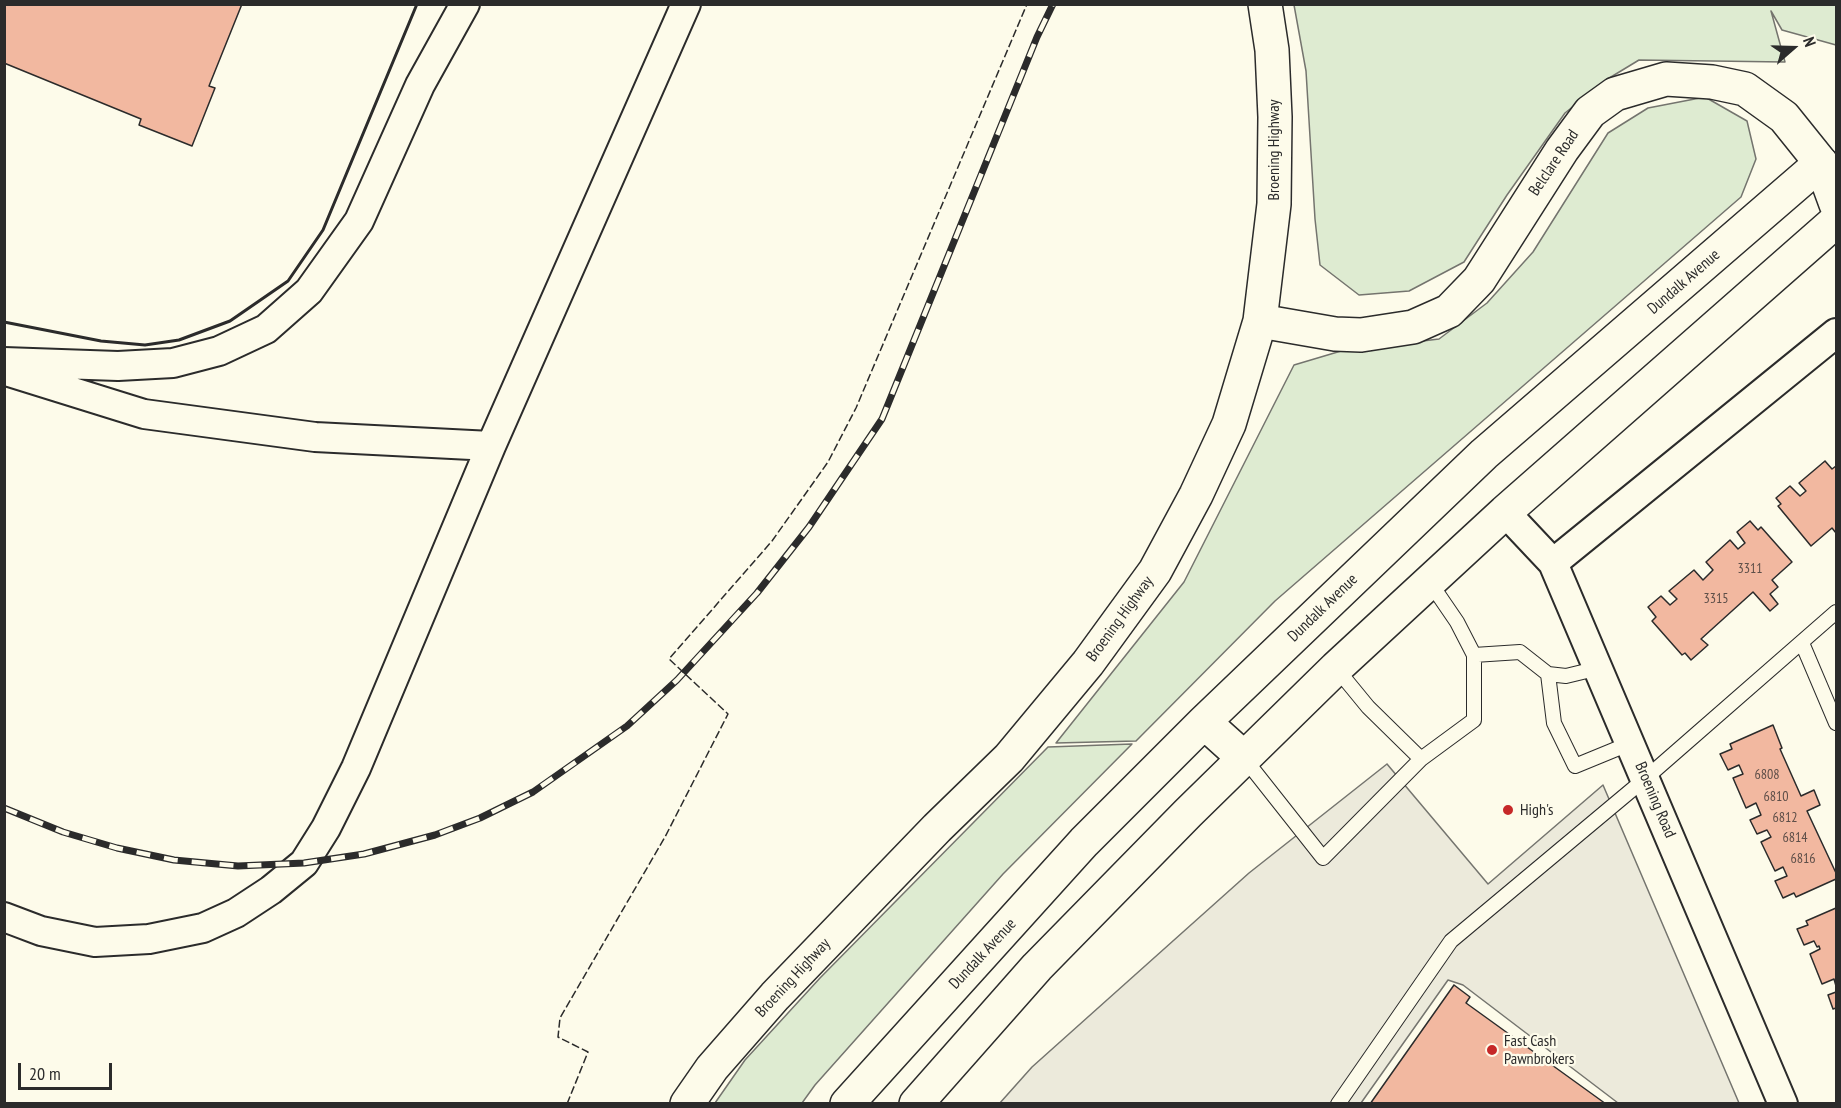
<!DOCTYPE html>
<html>
<head>
<meta charset="utf-8">
<style>
  body { margin:0 }
  #map { position:relative; width:1841px; height:1108px; overflow:hidden; background:#fdfbea; font-family:"PT Sans Narrow",sans-serif }
  canvas { display:block }
  .frame { position:absolute; inset:0; border:6px solid #2b2b2b; pointer-events:none }
  .north { position:absolute; left:1763px; top:18px; width:60px; height:60px; -webkit-text-stroke:4px #fdfbea; paint-order:stroke; rotate:70deg; font-size:16px; font-weight:700; line-height:24px; text-align:center; color:#2b2b2b }
  .north::after { content:''; display:block; margin:auto; width:21px; height:27px; background:#2b2b2b; clip-path:polygon(50% 0,100% 100%,50% 72%,0 100%) }
  .scale { position:absolute; left:18px; top:1063px; width:94px; height:27px; box-sizing:border-box; border:3px solid #2b2b2b; border-top:0; padding-left:8px; font-size:18px; line-height:21px; white-space:nowrap; color:#2b2b2b; -webkit-text-stroke:4px #fdfbea; paint-order:stroke }
</style>
</head>
<body>
<div id="map">
<canvas width="1841" height="1108"></canvas>
<div class="frame"></div>
<div class="north">N</div>
<div class="scale">20 m</div>
</div>
<script>
const c = document.querySelector('canvas').getContext('2d');
c.lineJoin = 'round';
function fillPath(path, color) {
  c.fillStyle = color;
  c.fill(path, 'evenodd');
}
function shape(rows) {
  const path = new Path2D();
  for (const r of rows) {
    path.moveTo(r[0], r[1]);
    for (let i = 2; i < r.length; i += 2) path.lineTo(r[i], r[i + 1]);
  }
  return path;
}
function trace(path, color, width, dash) {
  c.strokeStyle = color;
  c.lineWidth = width;
  c.lineCap = dash ? 'butt' : 'round';
  c.setLineDash(dash || []);
  c.stroke(path);
}
function label(font, color, halo, rows, align = 'center') {
  c.font = font + ' "PT Sans Narrow",sans-serif';
  c.lineWidth = 4.5;
  c.setLineDash([]);
  c.textBaseline = 'middle';
  c.strokeStyle = halo;
  c.fillStyle = color;
  for (const [text, x, y, turn = 0] of rows) {
    c.save();
    c.translate(x, y);
    c.rotate((+turn || 0) * Math.PI / 180);
    c.textAlign = isNaN(turn) ? turn : align;
    if (halo) c.strokeText(text, 0, 0);
    c.fillText(text, 0, 0);
    c.restore();
  }
}
const green = shape([
  [1294,5,1836,5,1836,45,1782,30,1771,11,1785,62,1639,60,1606,80,1565,113,1507,195,1464,262,1409,291,1359,295,1320,265,1315,219,1306,71,1294,5],
  [1705,97,1747,121,1756,159,1741,197,1275,601,1136,741,1056,743,1184,582,1294,365,1341,351,1439,339,1487,303,1533,252,1608,133,1648,108,1705,97],
  [1132,744,1003,874,815,1085,802,1103,715,1103,745,1060,820,978,1048,747,1132,744]
]);
fillPath(green, '#deebd1');
trace(green, '#74746e', 1.5);
const parking = shape([
  [1387,764,1488,884,1603,785,1739,1103,1618,1103,1463,985,1448,980,1361,1103,999,1104,1032,1067,1249,873,1387,764]
]);
fillPath(parking, '#eceadb');
trace(parking, '#74746e', 1.5);
const building = shape([
  [4,4,242,4,209,86,215,88,192,146,139,125,141,119,4,63,4,4],
  [1825,461,1832,469,1836,466,1836,533,1832,528,1811,546,1778,506,1781,504,1776,498,1790,486,1800,496,1806,491,1799,483,1825,461],
  [1750,521,1758,530,1761,527,1792,562,1772,580,1778,587,1770,594,1778,604,1770,611,1753,592,1701,639,1708,645,1691,660,1685,653,1682,655,1652,621,1656,617,1648,607,1661,596,1670,605,1677,599,1669,591,1694,570,1703,580,1713,570,1706,562,1730,540,1738,549,1745,543,1737,532,1750,521],
  [1773,725,1782,748,1780,749,1801,796,1814,790,1820,805,1807,811,1836,873,1836,879,1796,897,1794,893,1783,898,1775,881,1787,876,1783,867,1775,871,1761,842,1771,837,1767,830,1757,834,1750,820,1761,815,1756,803,1746,808,1733,778,1743,774,1739,765,1728,770,1720,754,1732,749,1730,744,1773,725],
  [1836,908,1836,986,1834,979,1822,984,1810,954,1820,949,1819,946,1817,947,1814,941,1804,945,1797,929,1808,925,1806,921,1836,908],
  [1454,985,1470,997,1466,1003,1606,1104,1370,1104,1454,985],
  [1836,992,1836,1008,1833,1009,1828,995,1836,992]
]);
fillPath(building, '#f2b8a0');
trace(building, '#2b2b2b', 1.5);
const service = shape([
  [1802,643,1836,723],
  [1474,655,1520,652,1548,674,1566,676,1599,668],
  [1336,668,1368,707,1421,759,1474,720,1474,655,1457,622,1429,581],
  [1548,674,1554,723,1575,766,1631,743],
  [1244,758,1323,858,1421,759],
  [1338,1104,1451,941,1646,778,1836,612]
]);
const minor = shape([
  [4,362,118,366,173,363,219,351,266,329,309,291,359,221,420,85,465,4],
  [9,372,144,414,315,437,491,446],
  [1505,512,1553,563,1783,1104],
  [1553,563,1836,333],
  [4,917,41,931,95,942,149,939,203,928,236,913,271,890,304,863,326,828,356,768,491,446,686,4]
]);
const secondary = shape([
  [1204,722,1244,758],
  [847,1104,1084,842,1204,722,1484,454,1821,163],
  [916,1104,1037,967,1188,813,1336,668,1505,512,1836,221]
]);
const primary = shape([
  [1260,321,1335,334,1361,335,1413,327,1449,311,1479,280,1562,150,1590,112,1615,94,1666,79,1712,82,1745,89,1784,117,1821,163,1836,204],
  [687,1104,712,1068,775,996,937,828,1009,758,1088,663,1155,571,1196,495,1229,424,1260,321,1274,204,1275,117,1272,50,1265,4]
]);
trace(service, '#2b2b2b', 16);
trace(minor, '#2b2b2b', 32);
trace(secondary, '#2b2b2b', 36);
trace(primary, '#2b2b2b', 36);
trace(service, '#fdfbea', 14);
trace(minor, '#fdfbea', 28);
trace(secondary, '#fdfbea', 33);
trace(primary, '#fdfbea', 33);
const rail = shape([
  [4,808,63,832,117,848,174,860,238,866,304,863,364,854,435,835,480,818,533,792,627,726,677,680,757,593,809,527,882,419,1037,37,1053,4]
]);
trace(rail, '#2b2b2b', 7);
trace(rail, '#fdfbea', 4.5, [14]);
trace(shape([
  [567,1104,588,1052,558,1037,560,1018,665,837,728,714,669,659,772,541,828,462,856,408,1027,4]
]), '#2b2b2b', 1.5, [8, 3]);
trace(shape([
  [4,322,101,341,145,345,179,340,230,321,288,281,323,230,417,4]
]), '#2b2b2b', 3);
for (const [x, y, r, color] of [
  [1508,810,6,"#c62828"],
  [1492,1050,6,"#c62828"]
]) {
  const dot = new Path2D();
  dot.arc(x, y, r, 0, 2 * Math.PI);
  c.fillStyle = color;
  c.fill(dot);
  trace(dot, '#fdfbea', 2);
}
label('14px', '#5d4e48', null, [
  ["3311",1750,569],
  ["3315",1716,599],
  ["6808",1767,775],
  ["6810",1776,797],
  ["6812",1785,818],
  ["6814",1795,838],
  ["6816",1803,859]
]);
label('16px', '#2b2b2b', '#fdfbea', [
  ["Broening Highway",1274,150,-90],
  ["Belclare Road",1554,163,-56],
  ["Dundalk Avenue",1684,282,-41],
  ["Dundalk Avenue",1323,608,-44],
  ["Broening Highway",1120,619,-54],
  ["Broening Road",1655,800,67],
  ["Dundalk Avenue",983,954,-47],
  ["Broening Highway",793,978,-47]
]);
label('16px', '#2b2b2b', '#fdfbea', [
  ["High's",1520,810],
  ["Fast Cash",1504,1041],
  ["Pawnbrokers",1504,1059]
], 'left');
</script>
</body>
</html>
